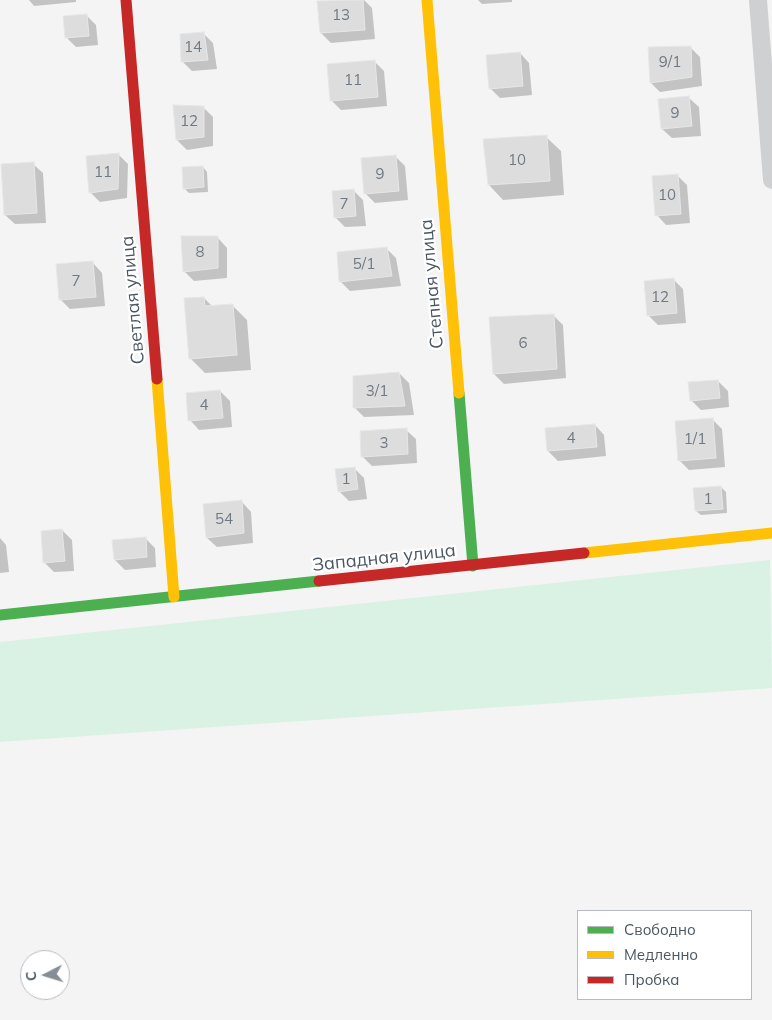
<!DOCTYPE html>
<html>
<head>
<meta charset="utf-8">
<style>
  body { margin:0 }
  #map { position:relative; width:772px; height:1020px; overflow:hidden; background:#f4f4f4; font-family:Mulish,sans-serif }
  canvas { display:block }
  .legend { position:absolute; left:577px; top:910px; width:175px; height:90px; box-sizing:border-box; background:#fff; border:1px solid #b7bbc0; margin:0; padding:6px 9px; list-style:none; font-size:15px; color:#4a5661 }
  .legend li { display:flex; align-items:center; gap:10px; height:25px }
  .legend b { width:25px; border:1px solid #b7bbc0 }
  .north { position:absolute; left:20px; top:950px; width:50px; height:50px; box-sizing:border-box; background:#fff; border:1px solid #b7bbc0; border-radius:50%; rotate:265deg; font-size:14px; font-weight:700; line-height:20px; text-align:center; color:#4a5661 }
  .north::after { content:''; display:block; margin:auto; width:18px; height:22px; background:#868d94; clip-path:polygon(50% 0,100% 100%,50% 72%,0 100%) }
</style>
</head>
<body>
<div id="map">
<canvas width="772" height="1020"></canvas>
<ul class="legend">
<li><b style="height:6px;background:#4caf50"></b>Свободно</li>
<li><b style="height:6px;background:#ffc107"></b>Медленно</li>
<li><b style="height:6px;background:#c62828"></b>Пробка</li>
</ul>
<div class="north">С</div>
</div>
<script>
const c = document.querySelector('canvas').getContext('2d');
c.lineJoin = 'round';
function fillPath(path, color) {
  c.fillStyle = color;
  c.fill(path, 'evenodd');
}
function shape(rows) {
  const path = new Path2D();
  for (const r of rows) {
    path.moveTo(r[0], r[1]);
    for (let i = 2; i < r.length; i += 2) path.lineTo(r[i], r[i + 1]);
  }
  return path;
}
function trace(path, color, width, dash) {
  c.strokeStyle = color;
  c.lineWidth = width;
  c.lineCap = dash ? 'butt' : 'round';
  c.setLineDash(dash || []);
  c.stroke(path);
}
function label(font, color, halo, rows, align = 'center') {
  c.font = font + ' Mulish,sans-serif';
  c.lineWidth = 4.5;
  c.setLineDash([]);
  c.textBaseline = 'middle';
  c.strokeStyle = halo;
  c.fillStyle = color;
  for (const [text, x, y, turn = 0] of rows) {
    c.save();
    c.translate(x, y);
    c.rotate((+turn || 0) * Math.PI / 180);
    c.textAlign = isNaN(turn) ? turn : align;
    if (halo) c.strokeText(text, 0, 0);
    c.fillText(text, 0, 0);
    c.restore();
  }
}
fillPath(shape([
  [770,560,772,688,0,742,0,642]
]), '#d9f2e3');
fillPath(shape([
  [29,0,76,0,76,2,34,6],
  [344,0,364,0,372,8,375,39,331,43,321,33,319,2],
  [478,0,512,0,512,2,482,4],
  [86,15,96,25,98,45,76,47,66,37],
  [203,33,213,43,217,69,192,71,182,61],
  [690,47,700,57,702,86,660,92,651,83],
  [520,53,529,63,532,95,500,98,490,88],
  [374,61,384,71,387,106,341,110,331,100],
  [689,98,699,107,701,136,672,138,662,129],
  [175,106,203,107,213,117,213,146,187,150,177,140],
  [546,137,561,151,564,195,503,200,489,185],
  [118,154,128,164,127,198,100,202,90,192],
  [395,156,405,166,408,200,375,203,365,193],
  [33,164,43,173,46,223,15,224,5,215],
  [203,167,207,172,208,192,189,193,184,188],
  [677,175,687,185,690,223,666,225,657,215],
  [354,191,363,200,366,226,345,227,336,218],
  [218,238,227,248,227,278,194,281,184,271],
  [387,249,396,258,401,286,350,291,341,282],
  [93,263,102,273,105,306,70,309,60,299],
  [673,279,683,289,686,323,658,325,648,315],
  [204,298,213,307,233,306,247,320,251,370,205,373,190,358],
  [553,315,563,325,566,378,504,384,494,374],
  [399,373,409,383,414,415,364,417,354,407],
  [718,381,728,391,729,407,701,410,691,400],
  [220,391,230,401,232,427,199,430,190,420],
  [712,419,722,429,725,467,689,470,679,460],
  [595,425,604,435,606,456,558,461,548,451],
  [406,430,416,439,417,463,372,466,362,456],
  [354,468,364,478,367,499,349,501,339,491],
  [721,487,726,492,727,513,701,515,696,511],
  [242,502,251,512,253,543,217,547,207,538],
  [62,530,72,540,74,571,54,572,45,563],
  [0,538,6,545,9,572,0,573],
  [145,538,155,548,156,567,125,570,115,560]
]), '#0003');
const building = shape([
  [363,0,365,30,320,33,317,1,363,0],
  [87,14,89,36,65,38,63,16,87,14],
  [204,32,208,60,181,62,180,34,204,32],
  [691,46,692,77,650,83,648,47,691,46],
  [520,52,523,86,489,89,486,55,520,52],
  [375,60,378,97,330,101,327,64,375,60],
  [689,96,692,126,661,129,658,99,689,96],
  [173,105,204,106,204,137,176,140,173,105],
  [547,135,550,181,488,185,483,139,547,135],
  [119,153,118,189,89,193,86,156,119,153],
  [396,155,399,191,364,194,361,158,396,155],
  [34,162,37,213,4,215,1,164,34,162],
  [203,166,204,187,183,189,182,167,203,166],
  [678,174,681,214,655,216,652,176,678,174],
  [354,189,356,216,334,218,332,191,354,189],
  [181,236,218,236,218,268,183,272,181,236],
  [387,247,392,276,339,282,337,252,387,247],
  [93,261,96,297,59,300,56,264,93,261],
  [674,278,677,313,647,316,644,281,674,278],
  [204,297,205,306,233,304,237,355,189,359,184,298,204,297],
  [554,314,557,369,493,374,489,317,554,314],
  [399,372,405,406,353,408,353,376,399,372],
  [718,380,720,398,690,401,688,382,718,380],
  [220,390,223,418,188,421,186,393,220,390],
  [713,418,716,458,678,461,675,421,713,418],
  [595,424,597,447,547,451,545,428,595,424],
  [407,428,408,454,361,457,360,431,407,428],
  [355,467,358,489,338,492,335,469,355,467],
  [721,486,723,509,695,511,693,488,721,486],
  [242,500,244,533,206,538,203,504,242,500],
  [62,529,65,561,43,563,41,531,62,529],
  [146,537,147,557,114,560,112,540,146,537]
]);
fillPath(building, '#ddddde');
trace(building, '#e5e6e7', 1);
trace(shape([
  [758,0,772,180]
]), '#ced0d2', 18);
trace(shape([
  [459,393,473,566],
  [0,615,319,581]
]), '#4caf50', 11);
trace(shape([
  [427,0,459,393],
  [157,379,174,597],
  [584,553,772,533]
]), '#ffc107', 11);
trace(shape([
  [126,0,157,379],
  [319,581,584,553]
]), '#c62828', 11);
label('15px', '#707881', null, [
  ["13",341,15],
  ["14",193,47],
  ["9/1",670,62],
  ["11",353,80],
  ["9",675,113],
  ["12",189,121],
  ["10",517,160],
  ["11",103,172],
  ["9",380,174],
  ["10",667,195],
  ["7",344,204],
  ["8",200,252],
  ["5/1",364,264],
  ["7",76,281],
  ["12",660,297],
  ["6",523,343],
  ["3/1",377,391],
  ["4",204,405],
  ["4",571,438],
  ["1/1",695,439],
  ["3",384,443],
  ["1",346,479],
  ["1",708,499],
  ["54",224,519]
]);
label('18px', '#4a5661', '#fff', [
  ["Степная улица",432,284,-95],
  ["Светлая улица",133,300,-95],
  ["Западная улица",384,558,-6]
]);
</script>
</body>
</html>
